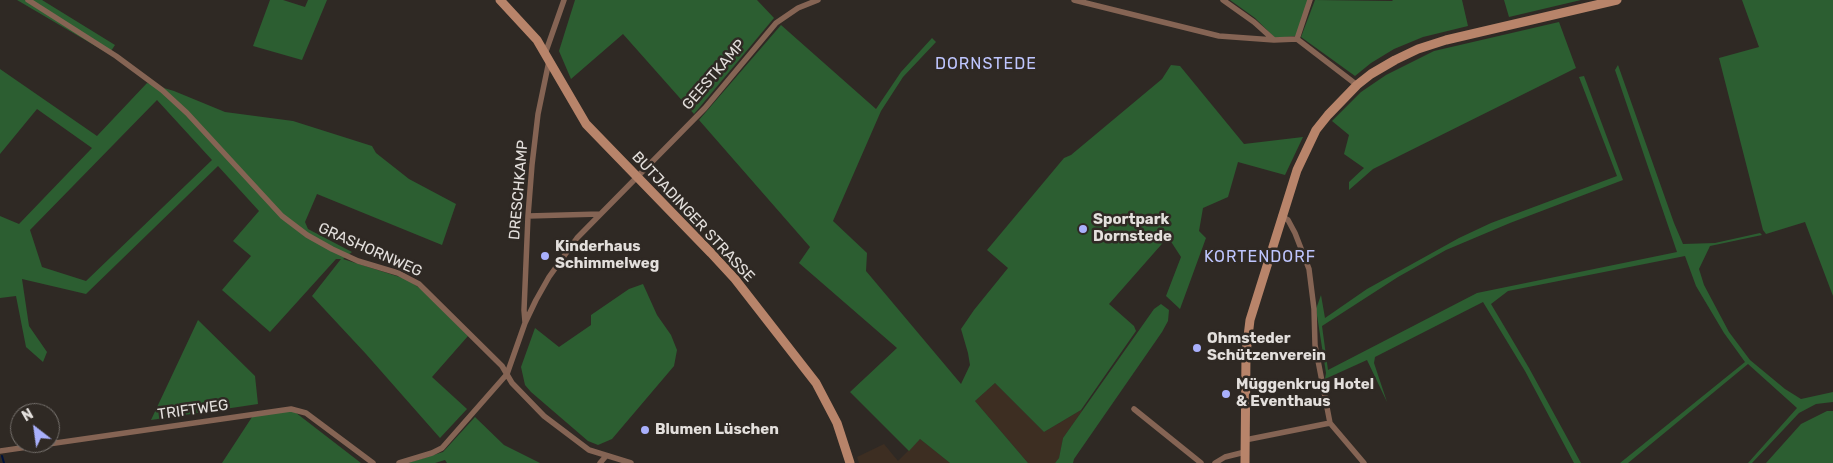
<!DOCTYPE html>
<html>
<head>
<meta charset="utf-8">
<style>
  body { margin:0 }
  #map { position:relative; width:1833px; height:463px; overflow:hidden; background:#2f2924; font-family:Rubik,sans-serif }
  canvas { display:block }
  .north { position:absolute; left:10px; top:403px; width:50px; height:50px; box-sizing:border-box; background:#2f2924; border:1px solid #77726e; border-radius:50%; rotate:330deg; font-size:14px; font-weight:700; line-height:20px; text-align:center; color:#e3dfdc }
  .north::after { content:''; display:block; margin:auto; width:18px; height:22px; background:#a9b0fc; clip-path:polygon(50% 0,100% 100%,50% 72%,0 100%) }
</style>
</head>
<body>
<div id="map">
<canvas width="1833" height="463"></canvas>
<div class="north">N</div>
</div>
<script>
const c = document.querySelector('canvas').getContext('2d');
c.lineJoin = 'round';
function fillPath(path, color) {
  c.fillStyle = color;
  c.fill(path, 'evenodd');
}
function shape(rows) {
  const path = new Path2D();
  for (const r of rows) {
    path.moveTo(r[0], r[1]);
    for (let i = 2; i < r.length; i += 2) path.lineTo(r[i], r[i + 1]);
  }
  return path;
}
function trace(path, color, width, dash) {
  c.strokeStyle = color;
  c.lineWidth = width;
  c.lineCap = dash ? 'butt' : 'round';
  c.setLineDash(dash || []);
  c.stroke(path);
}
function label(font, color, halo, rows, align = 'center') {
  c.font = font + ' Rubik,sans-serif';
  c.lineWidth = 5;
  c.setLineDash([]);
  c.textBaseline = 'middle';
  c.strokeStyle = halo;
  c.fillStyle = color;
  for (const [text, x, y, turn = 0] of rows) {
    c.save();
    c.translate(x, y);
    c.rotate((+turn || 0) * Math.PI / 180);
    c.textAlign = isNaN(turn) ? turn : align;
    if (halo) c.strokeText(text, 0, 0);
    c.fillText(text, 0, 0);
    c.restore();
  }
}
fillPath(shape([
  [995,383,1044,432,1081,410,1082,411,1063,438,1059,458,1055,463,1028,463,975,401],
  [920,439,950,463,859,463,857,457,884,444,898,461]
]), '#3d2e22');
fillPath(shape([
  [17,0,42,0,115,45,109,54],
  [270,0,283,0,305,7,308,0,327,0,302,60,253,46],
  [575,0,757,0,774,18,694,114,623,34,571,79,559,51],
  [1230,0,1308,0,1296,36,1275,38,1255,18],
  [1315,0,1392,1,1393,0,1462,0,1468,26,1423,37,1394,49,1371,63,1355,76,1301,37],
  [1504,0,1581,0,1509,17],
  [1742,0,1833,0,1833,296,1805,222,1766,234,1763,230,1719,58,1759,47],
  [1559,22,1576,68,1373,169,1349,190,1349,182,1364,168,1344,154,1349,135,1332,121,1361,92,1386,75,1434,51],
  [781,25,876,109,901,72,932,38,936,42,903,77,881,111,833,221,867,253,866,271,961,384,970,365,968,353,961,329,974,310,1008,268,987,250,1064,158,1071,155,1162,79,1171,65,1180,66,1244,144,1303,137,1285,175,1238,162,1228,197,1203,208,1199,231,1206,238,1180,309,1166,296,1181,257,1168,237,1109,304,1134,326,1136,331,1081,410,1044,432,995,383,975,401,1028,463,950,463,920,439,909,451,850,392,897,348,799,263,810,247,699,120],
  [1618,65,1674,223,1683,244,1715,243,1760,233,1762,235,1710,246,1699,269,1704,285,1729,332,1750,360,1785,389,1801,399,1833,392,1833,402,1816,404,1799,413,1752,463,1748,463,1797,408,1748,364,1628,463,1620,463,1745,362,1724,333,1696,286,1685,256,1508,291,1491,304,1529,368,1581,463,1574,463,1525,371,1483,302,1375,357,1374,363,1387,402,1367,360,1325,379,1326,373,1316,309,1321,295,1325,318,1367,289,1459,238,1491,223,1617,176,1579,77,1584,76,1623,180,1510,223,1446,250,1398,277,1322,326,1328,370,1477,293,1677,252,1615,70],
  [0,69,97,136,147,83,174,91,225,112,293,121,372,146,376,153,409,179,456,204,442,245,317,194,305,222,308,229,352,252,343,259,406,279,424,291,468,336,432,377,467,409,440,438,366,354,312,296,341,259,336,259,270,332,222,290,251,256,233,241,259,211,218,166,86,294,22,279,29,326,47,352,43,362,26,347,16,296,0,298,0,216,19,224,92,148,37,109,0,154],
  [157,100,212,160,86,281,42,267,30,230],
  [643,284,657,315,671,335,677,350,674,366,612,439,598,445,588,441,531,392,525,385,521,367,535,328,559,347,591,325,591,315,629,289],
  [1161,304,1169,310,1168,321,1162,332,1074,459,1073,463,1055,463,1059,458,1063,438,1154,309],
  [198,320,255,376,258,404,151,420],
  [291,409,361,463,222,463,254,414],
  [1827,411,1833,411,1833,463,1766,463,1801,424],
  [475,417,504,445,540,463,447,463,445,460,435,463,408,463,443,452]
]), '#2c5e31');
trace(shape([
  [2,456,4,463]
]), '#00123c', 2);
trace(shape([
  [28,0,116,56,162,90,187,113,282,216,307,235,332,249,358,261,398,273,419,284,502,366,512,383,544,416,589,450,631,463],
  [1074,0,1219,36,1274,40],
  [1223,0,1254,22,1274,40,1297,39,1357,85],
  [1297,39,1310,0],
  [545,54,564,0],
  [528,216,600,214],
  [1281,216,1288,220,1295,233,1309,269,1314,309,1315,345,1330,423,1364,463],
  [525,322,524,310,528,216,532,165,538,114,549,61],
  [1134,409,1201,463],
  [1245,440,1330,423],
  [0,451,291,409,306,413,373,463],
  [399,463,432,453,442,448,507,374,525,323,536,300,549,277,577,238,705,108,776,23,798,8,818,0],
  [600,463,606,456],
  [1215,463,1225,457,1245,452]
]), '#856454', 5.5);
trace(shape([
  [500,0,537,40,586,124,711,253,735,279,816,383,837,423,850,463],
  [1245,463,1246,353,1250,320,1297,170,1316,130,1328,115,1357,85,1371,74,1395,60,1418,49,1446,40,1617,0]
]), '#b8846a', 9);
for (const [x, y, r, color] of [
  [1083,229,5,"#a9b0fc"],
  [545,256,5,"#a9b0fc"],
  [1197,348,5,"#a9b0fc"],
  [1226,394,5,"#a9b0fc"],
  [645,430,5,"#a9b0fc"]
]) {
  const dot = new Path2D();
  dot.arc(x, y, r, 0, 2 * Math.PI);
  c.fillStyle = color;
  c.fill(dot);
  trace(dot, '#2f2924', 2);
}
label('15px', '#e3dfdc', '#2f2924', [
  ["GEESTKAMP",714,75,-49],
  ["DRESCHKAMP",519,190,-85],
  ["BUTJADINGER STRASSE",693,217,47],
  ["GRASHORNWEG",370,250,24],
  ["TRIFTWEG",193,410,-8]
]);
label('bold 15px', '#e3dfdc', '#2f2924', [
  ["Sportpark",1093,220],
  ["Dornstede",1093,237],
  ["Kinderhaus",555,247],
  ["Schimmelweg",555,264],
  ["Ohmsteder",1207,339],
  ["Schützenverein",1207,356],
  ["Müggenkrug Hotel",1236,385],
  ["& Eventhaus",1236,402],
  ["Blumen Lüschen",655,430]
], 'left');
c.letterSpacing = '1px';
label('16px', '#bfc6ff', '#2f2924', [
  ["DORNSTEDE",986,64],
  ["KORTENDORF",1260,257]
]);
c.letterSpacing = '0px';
</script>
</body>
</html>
